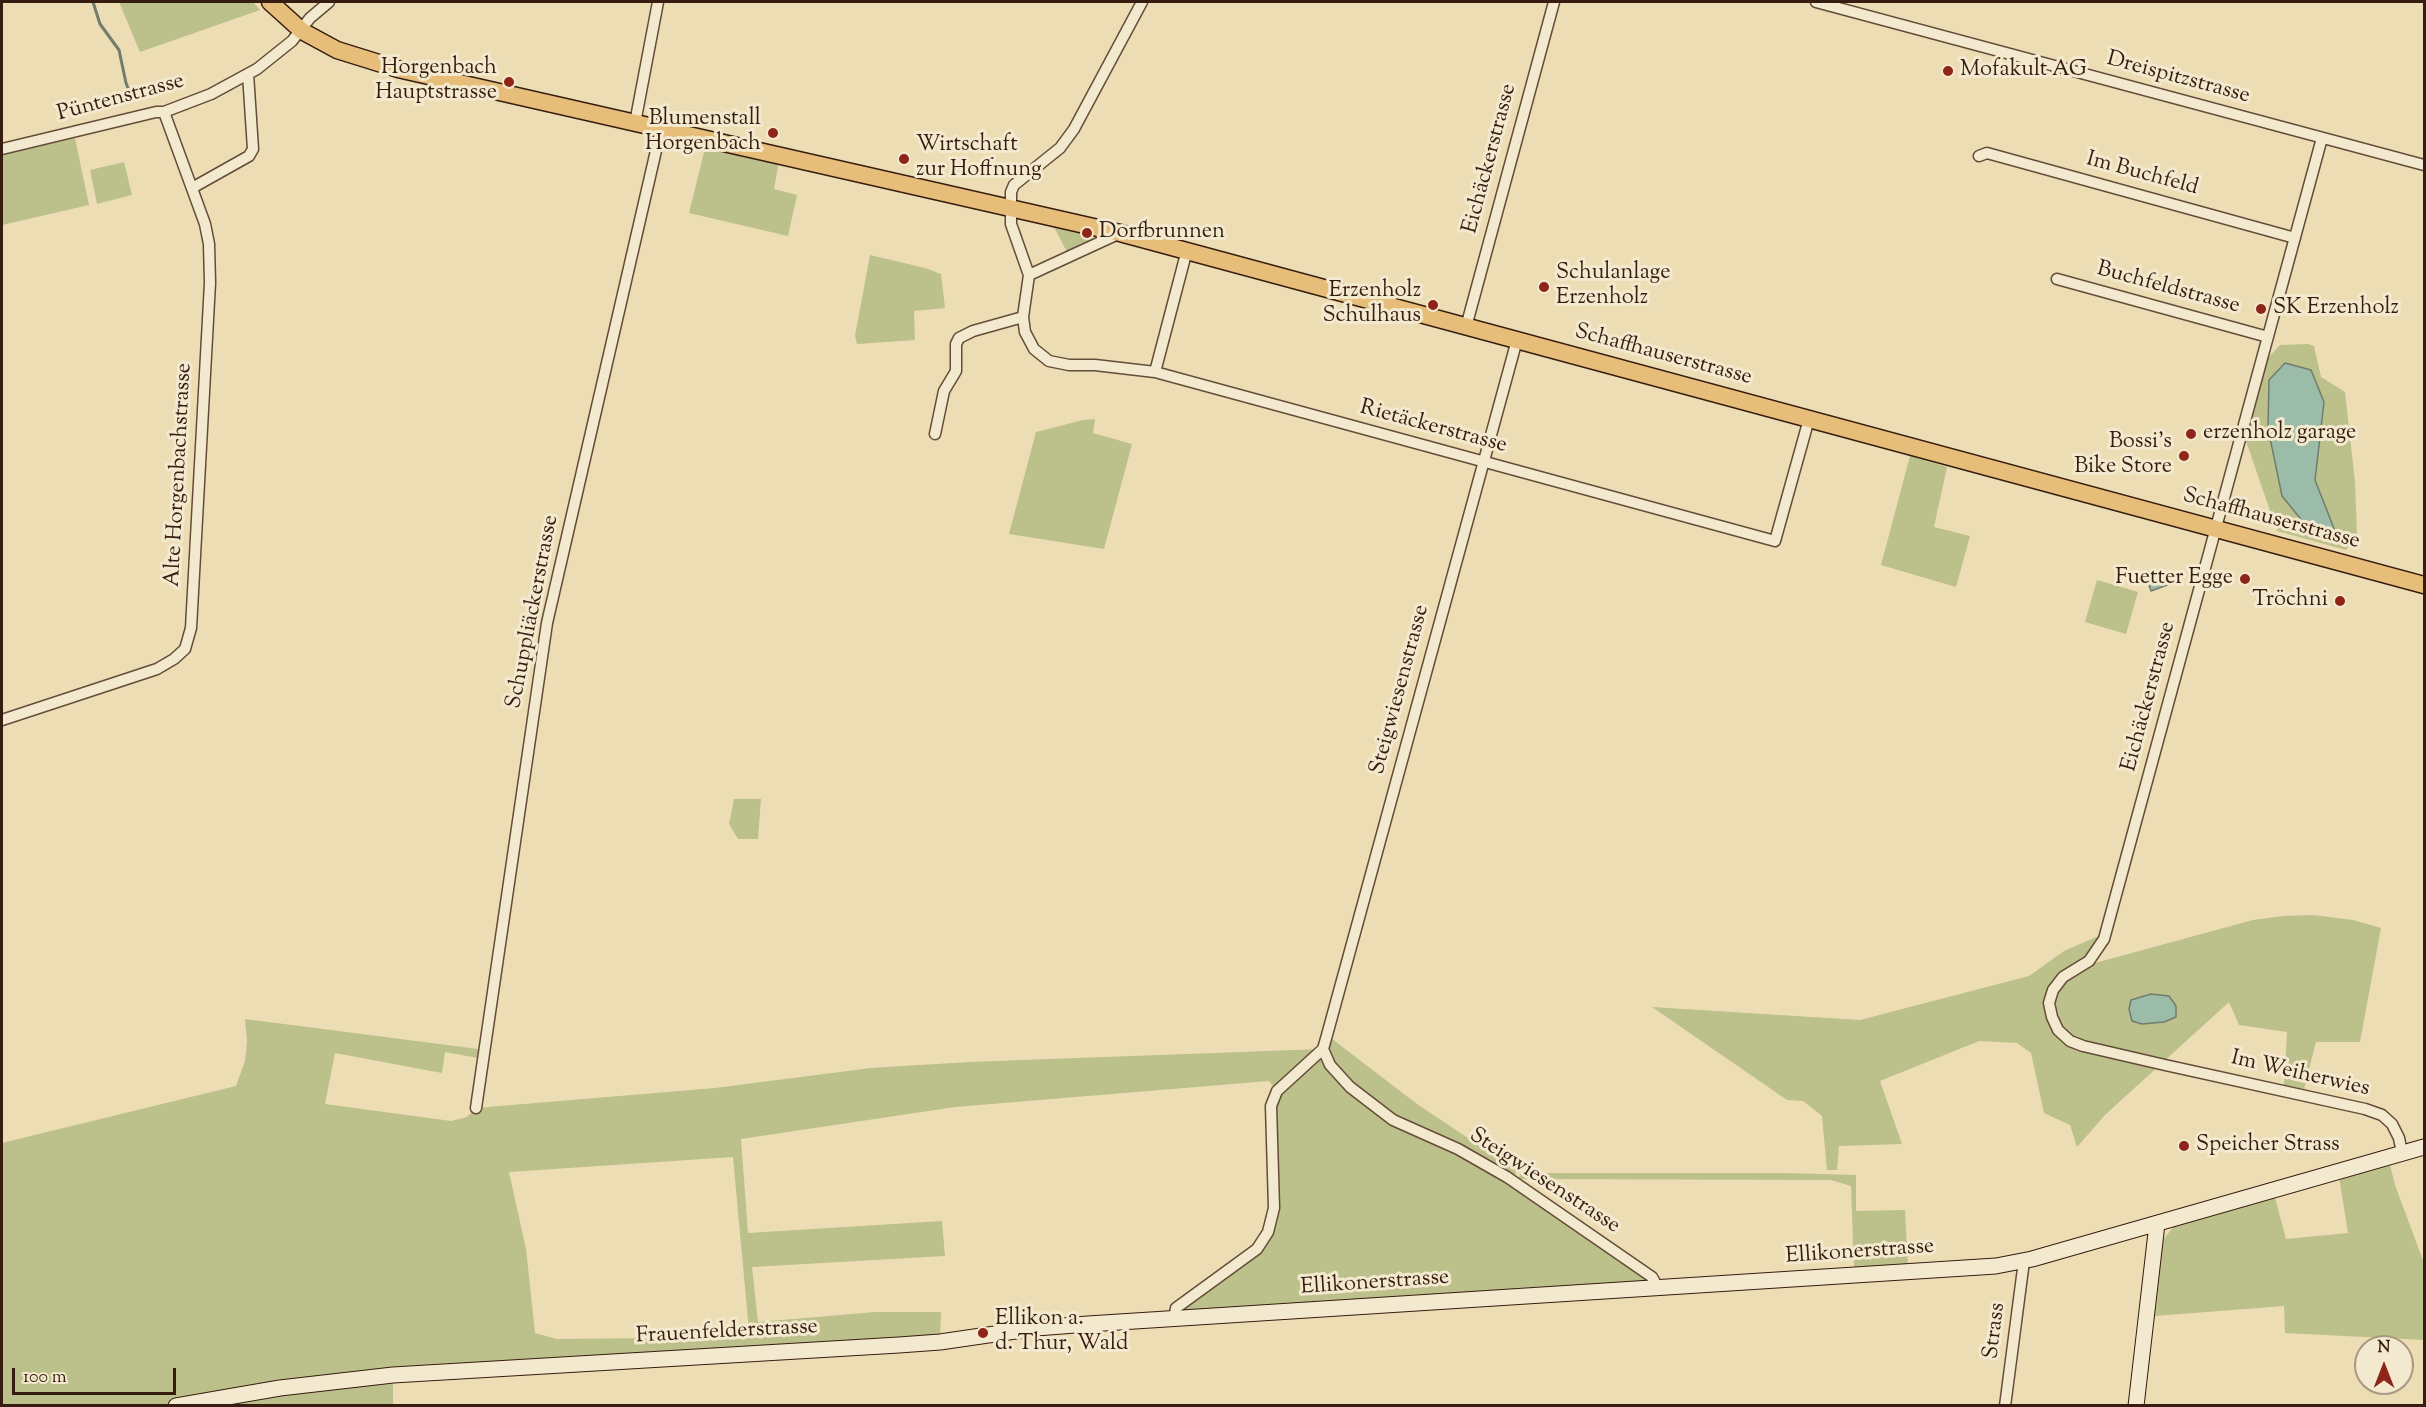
<!DOCTYPE html>
<html>
<head>
<meta charset="utf-8">
<style>
  body { margin:0 }
  #map { position:relative; width:2426px; height:1407px; overflow:hidden; background:#edddb4; font-family:"Sorts Mill Goudy",serif }
  canvas { display:block }
  .frame { position:absolute; inset:0; border:3px solid #371c10; pointer-events:none }
  .north { position:absolute; left:2354px; top:1335px; width:60px; height:60px; box-sizing:border-box; background:#f3e9ce; border:2px solid #a89782; border-radius:50%; rotate:0deg; font-size:16px; font-weight:700; line-height:24px; text-align:center; color:#371c10 }
  .north::after { content:''; display:block; margin:auto; width:21px; height:27px; background:#8f2418; clip-path:polygon(50% 0,100% 100%,50% 72%,0 100%) }
  .scale { position:absolute; left:12px; top:1368px; width:164px; height:27px; box-sizing:border-box; border:3px solid #371c10; border-top:0; padding-left:8px; font-size:18px; line-height:21px; white-space:nowrap; color:#371c10; -webkit-text-stroke:4px #f3e9ce; paint-order:stroke }
</style>
</head>
<body>
<div id="map">
<canvas width="2426" height="1407"></canvas>
<div class="frame"></div>
<div class="north">N</div>
<div class="scale">100 m</div>
</div>
<script>
const c = document.querySelector('canvas').getContext('2d');
c.lineJoin = 'round';
function fillPath(path, color) {
  c.fillStyle = color;
  c.fill(path, 'evenodd');
}
function shape(rows) {
  const path = new Path2D();
  for (const r of rows) {
    path.moveTo(r[0], r[1]);
    for (let i = 2; i < r.length; i += 2) path.lineTo(r[i], r[i + 1]);
  }
  return path;
}
function trace(path, color, width, dash) {
  c.strokeStyle = color;
  c.lineWidth = width;
  c.lineCap = dash ? 'butt' : 'round';
  c.setLineDash(dash || []);
  c.stroke(path);
}
function label(font, color, halo, rows, align = 'center') {
  c.font = font + ' "Sorts Mill Goudy",serif';
  c.lineWidth = 6;
  c.setLineDash([]);
  c.textBaseline = 'middle';
  c.strokeStyle = halo;
  c.fillStyle = color;
  for (const [text, x, y, turn = 0] of rows) {
    c.save();
    c.translate(x, y);
    c.rotate((+turn || 0) * Math.PI / 180);
    c.textAlign = isNaN(turn) ? turn : align;
    if (halo) c.strokeText(text, 0, 0);
    c.fillText(text, 0, 0);
    c.restore();
  }
}
fillPath(shape([
  [119,2,253,2,260,10,140,52],
  [75,138,89,205,2,225,2,155],
  [706,144,779,161,774,189,797,195,788,236,689,213],
  [124,162,132,195,97,204,90,170],
  [1054,227,1091,236,1092,240,1067,252],
  [870,255,925,268,941,274,945,308,914,311,915,340,857,344,855,336],
  [2308,344,2314,346,2321,377,2345,392,2355,482,2357,534,2346,550,2277,531,2246,441,2268,358,2280,345],
  [2269,380,2318,443,2315,480,2282,496,2268,428],
  [1095,419,1093,433,1132,444,1104,549,1009,534,1036,432,1083,420],
  [1910,456,1947,467,1934,527,1970,536,1956,587,1881,565],
  [2097,580,2138,592,2126,634,2085,622],
  [734,799,761,799,758,839,738,839,729,824],
  [2313,915,2353,920,2381,928,2360,1042,2316,1042,2304,1089,2284,1085,2287,1032,2239,1025,2229,1002,2105,1115,2077,1147,2070,1125,2044,1113,2031,1053,2017,1043,1979,1041,1880,1081,1902,1144,1839,1146,1837,1170,1827,1170,1822,1116,1803,1101,1787,1100,1652,1007,1860,1020,2029,976,2064,951,2101,935,2084,966,2253,920,2283,916],
  [245,1019,486,1050,484,1059,445,1052,442,1073,335,1053,325,1104,451,1121,467,1117,476,1108,715,1088,871,1068,969,1062,1322,1049,1327,1035,1417,1104,1519,1172,1508,1177,1652,1277,1658,1288,1174,1314,1257,1249,1274,1208,1271,1117,1277,1091,1269,1081,955,1107,741,1139,748,1233,942,1221,945,1256,752,1267,758,1322,876,1312,941,1312,940,1342,393,1376,393,1405,2,1405,2,1143,236,1086,245,1061,247,1041],
  [733,1157,749,1331,657,1338,557,1339,535,1333,526,1249,509,1172],
  [2389,1161,2395,1185,2424,1263,2424,1340,2285,1333,2284,1306,2155,1316,2163,1240,2177,1222,2274,1194,2286,1239,2348,1233,2339,1177],
  [1521,1173,1786,1173,1856,1175,1856,1211,1905,1210,1908,1266,1854,1269,1851,1186,1831,1180,1518,1179]
]), '#bcc08a');
const water = shape([
  [2285,363,2311,370,2324,402,2315,480,2335,531,2329,537,2308,528,2282,496,2268,428,2269,380,2285,363],
  [2166,575,2170,584,2151,591,2148,582,2166,575],
  [2151,994,2169,996,2176,1006,2176,1017,2164,1022,2142,1024,2132,1021,2129,1009,2131,1000,2151,994]
]);
fillPath(water, '#9abca9');
trace(water, '#727c6c', 1.5);
trace(shape([
  [93,2,100,24,119,50,126,83,131,96]
]), '#727c6c', 3);
const street = shape([
  [1142,2,1074,129,1060,148,1014,185,1011,192,1011,224,1029,275,1023,317,1025,332,1034,349,1049,361,1069,365,1095,365,1155,372,1775,541,1809,419],
  [1816,2,2424,165],
  [635,123,658,2],
  [2322,138,2104,939,2089,961,2063,977,2053,990,2049,1003,2052,1017,2058,1030,2070,1041,2083,1046,2165,1065,2365,1109,2382,1115,2392,1124,2399,1138,2402,1153],
  [2,149,156,112,164,112,211,94,257,69,292,41,310,18,329,2],
  [1979,156,1987,153,2295,238],
  [192,188,249,156,253,149,248,74],
  [1029,275,1118,234],
  [2057,279,2268,337],
  [1466,327,1554,2],
  [1155,372,1187,250],
  [935,434,944,391,956,371,956,344,959,338,973,331,1023,317],
  [2,720,157,669,174,659,185,649,191,628,210,283,209,244,205,224,164,112],
  [1323,1049,1330,1065,1350,1087,1393,1120,1458,1149,1507,1177,1652,1277,1658,1288],
  [476,1108,547,623,661,129],
  [1174,1319,1176,1308,1257,1249,1268,1232,1274,1208,1271,1106,1277,1091,1323,1049,1327,1035,1517,340],
  [2005,1406,2024,1261]
]);
const secondary = shape([
  [176,1406,280,1388,393,1375,899,1345,940,1342,1036,1328,1088,1324,1996,1266,2032,1259,2424,1147],
  [2136,1406,2157,1224]
]);
const primary = shape([
  [270,2,302,31,337,50,398,69,1120,233,2424,585]
]);
trace(street, '#644c39', 13);
trace(secondary, '#371c10', 17);
trace(primary, '#371c10', 19);
trace(street, '#f3e9ce', 10);
trace(secondary, '#f3e9ce', 15);
trace(primary, '#e6be7a', 16);
for (const [x, y, r, color] of [
  [1948,71,6,"#8f2418"],
  [509,82,6,"#8f2418"],
  [773,133,6,"#8f2418"],
  [904,159,6,"#8f2418"],
  [1087,233,6,"#8f2418"],
  [1544,287,6,"#8f2418"],
  [1433,305,6,"#8f2418"],
  [2261,309,6,"#8f2418"],
  [2191,434,6,"#8f2418"],
  [2184,456,6,"#8f2418"],
  [2245,579,6,"#8f2418"],
  [2340,601,6,"#8f2418"],
  [2184,1146,6,"#8f2418"],
  [983,1333,6,"#8f2418"]
]) {
  const dot = new Path2D();
  dot.arc(x, y, r, 0, 2 * Math.PI);
  c.fillStyle = color;
  c.fill(dot);
  trace(dot, '#f3e9ce', 2);
}
label('22px', '#371c10', '#f3e9ce', [
  ["Horgenbach",497,69,"right"],
  ["Hauptstrasse",497,94,"right"],
  ["Mofakult AG",1960,71],
  ["Blumenstall",761,120,"right"],
  ["Horgenbach",761,145,"right"],
  ["Wirtschaft",916,146],
  ["zur Hoffnung",916,171],
  ["Dorfbrunnen",1099,233],
  ["Schulanlage",1556,274],
  ["Erzenholz",1556,299],
  ["Erzenholz",1421,292,"right"],
  ["Schulhaus",1421,317,"right"],
  ["SK Erzenholz",2273,309],
  ["erzenholz garage",2203,434],
  ["Bossi's",2172,443,"right"],
  ["Bike Store",2172,468,"right"],
  ["Fuetter Egge",2233,579,"right"],
  ["Tröchni",2328,601,"right"],
  ["Speicher Strass",2196,1146],
  ["Ellikon a.",995,1320],
  ["d. Thur, Wald",995,1345]
], 'left');
label('22px', '#371c10', '#f3e9ce', [
  ["Dreispitzstrasse",2178,79,15],
  ["Püntenstrasse",121,99,-15],
  ["Eichäckerstrasse",1491,159,-75],
  ["Im Buchfeld",2142,175,15],
  ["Buchfeldstrasse",2168,289,15],
  ["Schaffhauserstrasse",1663,356,15],
  ["Rietäckerstrasse",1433,428,15],
  ["Alte Horgenbachstrasse",180,475,-87],
  ["Schaffhauserstrasse",2271,520,15],
  ["Schuppliäckerstrasse",534,612,-79],
  ["Steigwiesenstrasse",1401,690,-75],
  ["Eichäckerstrasse",2150,697,-75],
  ["Im Weiherwies",2300,1075,13],
  ["Steigwiesenstrasse",1544,1182,33],
  ["Ellikonerstrasse",1860,1253,-4],
  ["Ellikonerstrasse",1375,1284,-4],
  ["Strass",1996,1331,-83],
  ["Frauenfelderstrasse",727,1333,-3]
]);
</script>
</body>
</html>
